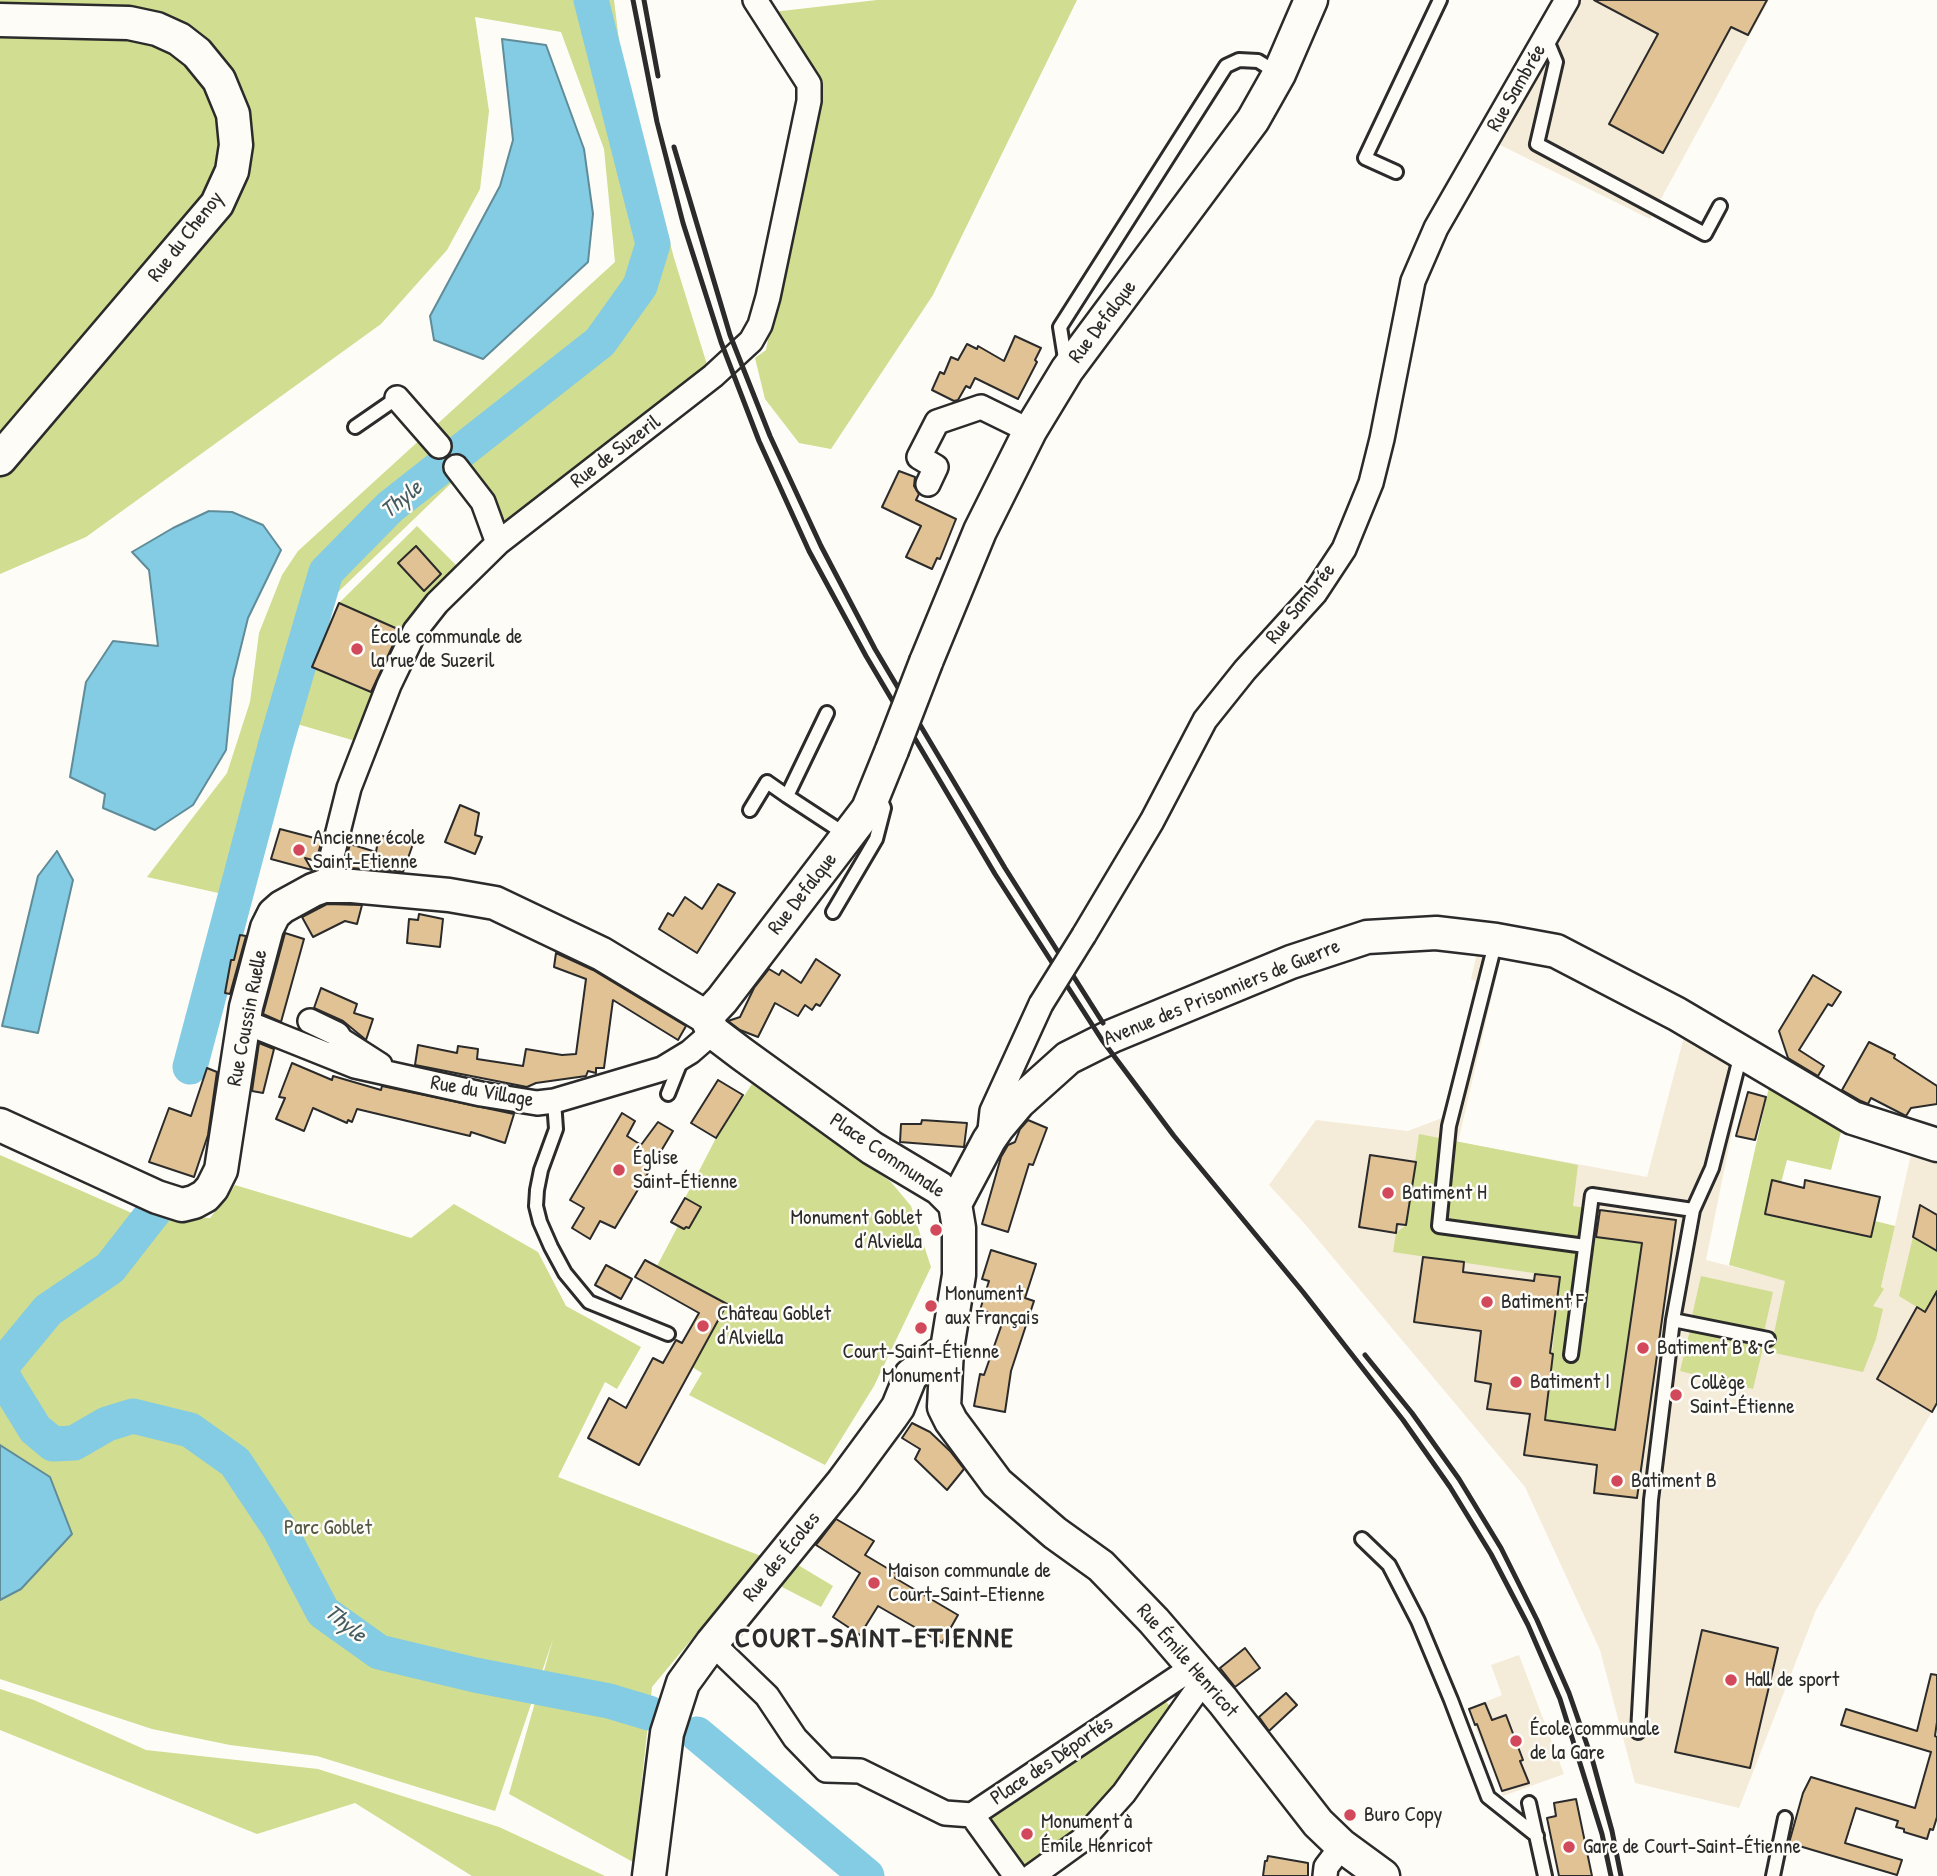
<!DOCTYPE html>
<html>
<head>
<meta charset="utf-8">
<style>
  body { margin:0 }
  canvas { display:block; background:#fdfcf7 }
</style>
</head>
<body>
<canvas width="1937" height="1876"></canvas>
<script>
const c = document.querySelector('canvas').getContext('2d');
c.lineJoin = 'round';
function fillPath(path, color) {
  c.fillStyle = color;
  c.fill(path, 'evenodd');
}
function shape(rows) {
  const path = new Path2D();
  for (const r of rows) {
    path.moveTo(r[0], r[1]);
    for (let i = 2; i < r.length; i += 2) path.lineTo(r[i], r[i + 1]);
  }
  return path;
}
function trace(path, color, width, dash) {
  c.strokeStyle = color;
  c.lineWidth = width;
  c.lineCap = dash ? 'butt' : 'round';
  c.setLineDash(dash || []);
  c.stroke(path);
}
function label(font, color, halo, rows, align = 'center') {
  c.font = font + ' "Patrick Hand",sans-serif';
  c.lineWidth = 5;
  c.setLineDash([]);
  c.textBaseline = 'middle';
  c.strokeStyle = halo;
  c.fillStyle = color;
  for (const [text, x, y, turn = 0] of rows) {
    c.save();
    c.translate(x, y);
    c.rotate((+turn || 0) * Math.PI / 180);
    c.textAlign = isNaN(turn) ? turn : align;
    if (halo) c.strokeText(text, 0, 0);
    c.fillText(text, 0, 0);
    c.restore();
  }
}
fillPath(shape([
  [1577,0,1769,0,1650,219,1496,143],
  [1477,953,1501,957,1458,1142,1647,1177,1685,1033,1744,1072,1706,1260,1785,1280,1883,1288,1881,1288,1911,1154,1937,1164,1937,1403,1816,1610,1739,1808,1635,1783,1600,1650,1525,1487,1304,1223,1269,1185,1316,1120,1408,1131,1442,1118,1476,981,1471,979],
  [1519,1655,1564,1774,1503,1796,1468,1709,1502,1695,1491,1665]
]), '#f5ebd9');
fillPath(shape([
  [0,0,614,0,621,57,674,258,709,371,509,525,465,470,334,596,296,685,245,899,147,877,227,773,250,702,259,633,282,575,298,551,615,262,604,149,561,32,475,17,489,111,480,189,447,250,381,324,86,537,0,574],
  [877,0,1077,0,933,295,831,449,799,443,765,399,755,358,766,350,817,83,773,12],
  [417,526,463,572,403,631,339,603],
  [312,667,375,694,359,742,297,724],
  [752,1084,891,1182,911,1206,931,1267,874,1386,825,1465,689,1395,702,1373,692,1367,726,1304,657,1266,678,1226,689,1228,701,1207,685,1198,716,1138],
  [1769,1087,1841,1132,1831,1170,1787,1160,1781,1183,1772,1181,1765,1214,1870,1237,1875,1221,1895,1226,1881,1287,1884,1289,1873,1306,1883,1309,1876,1339,1863,1372,1770,1352,1785,1281,1729,1265],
  [1419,1134,1578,1165,1573,1206,1600,1210,1597,1237,1642,1243,1615,1430,1545,1421,1560,1277,1393,1252,1396,1233,1406,1225],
  [0,1155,134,1214,210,1218,235,1185,411,1238,454,1204,538,1252,566,1306,641,1347,617,1389,605,1382,558,1477,761,1556,652,1687,633,1862,509,1794,553,1639,495,1811,317,1756,230,1745,152,1729,0,1679],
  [1913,1237,1937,1251,1937,1291,1925,1312,1899,1296],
  [1701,1276,1773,1292,1764,1332,1692,1316],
  [1690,1330,1763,1348,1753,1389,1680,1371],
  [798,1565,833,1586,821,1607,782,1587,784,1578,790,1569],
  [0,1689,34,1700,146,1750,318,1769,499,1827,605,1876,472,1876,355,1803,257,1834,0,1730],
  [1156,1692,1179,1715,1124,1793,1032,1876,972,1815]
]), '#d1dd90');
const water = shape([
  [502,39,546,45,584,149,593,214,588,262,483,359,434,340,430,316,500,186,513,140,502,39],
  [209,511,232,512,263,525,281,550,248,618,233,679,226,750,193,805,155,830,103,808,105,794,70,777,86,682,113,641,158,646,149,570,132,552,173,528,209,511],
  [57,851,73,880,38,1033,2,1026,38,876,57,851],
  [0,1445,50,1477,72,1534,21,1589,0,1600,0,1445]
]);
fillPath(water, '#83cce3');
trace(water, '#608c99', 2);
trace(shape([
  [190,1067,276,743,326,572,390,507,600,342,640,286,653,244,591,0],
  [0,1368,48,1310,110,1268,163,1200],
  [0,1372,35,1429,53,1444,74,1443,107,1424,133,1416,190,1430,235,1462,279,1528,323,1612,379,1652,475,1675,609,1701,649,1713],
  [697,1734,867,1876]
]), '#83cce3', 35);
const building = shape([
  [1594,0,1767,0,1748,35,1731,27,1663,153,1609,124,1658,34,1594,0],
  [1015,336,1041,348,1035,360,1037,362,1018,399,975,378,970,388,966,386,958,400,954,401,932,390,940,372,944,374,951,357,958,360,967,344,977,349,978,346,1004,361,1015,336],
  [899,471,915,477,914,486,919,494,916,500,956,519,940,559,937,558,932,569,906,557,921,526,882,507,899,471],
  [416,546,441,574,424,591,398,563,416,546],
  [339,603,400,630,371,692,312,667,339,603],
  [460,805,479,813,475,835,482,837,475,854,445,842,460,805],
  [280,829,322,840,316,861,305,858,312,870,271,859,280,829],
  [379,835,413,844,403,872,365,866,364,869,344,868,350,844,376,852,379,835],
  [718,884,735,893,697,953,659,929,668,913,673,916,685,897,702,909,718,884],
  [327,904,362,905,357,924,345,921,313,937,302,917,327,904],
  [419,914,443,919,440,947,407,943,409,919,418,920,419,914],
  [285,933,304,939,281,1022,263,1014,285,933],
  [240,935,246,936,230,994,225,993,231,960,234,960,240,935],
  [556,953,593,970,686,1026,678,1040,613,1000,604,1068,596,1068,596,1073,588,1071,586,1076,536,1083,527,1087,415,1065,418,1045,457,1053,458,1046,478,1049,477,1059,523,1066,526,1049,562,1055,576,1054,586,979,554,967,556,953],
  [816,959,840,975,820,1006,816,1004,812,1010,805,1005,798,1016,775,1003,758,1037,740,1030,728,1021,740,1017,754,988,769,969,779,975,782,970,801,983,816,959],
  [1813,975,1841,992,1832,1006,1828,1004,1799,1050,1824,1066,1818,1076,1788,1058,1779,1031,1813,975],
  [321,988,357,1004,354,1013,373,1019,366,1040,343,1021,314,1008,321,988],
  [1869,1042,1895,1055,1894,1058,1937,1086,1937,1104,1911,1108,1906,1116,1871,1098,1868,1104,1861,1101,1842,1090,1869,1042],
  [259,1043,274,1049,263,1093,252,1091,259,1043],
  [292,1063,332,1080,333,1076,381,1090,382,1086,514,1114,505,1143,471,1132,470,1136,357,1109,352,1122,348,1120,347,1123,313,1108,304,1131,276,1119,285,1098,279,1097,292,1063],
  [207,1068,217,1072,208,1135,194,1177,149,1162,169,1108,191,1116,207,1068],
  [718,1080,743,1095,716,1138,691,1123,718,1080],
  [1748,1092,1766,1097,1755,1140,1736,1136,1748,1092],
  [622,1113,635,1121,627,1136,641,1145,658,1122,673,1131,615,1228,600,1221,590,1239,572,1228,584,1208,570,1200,622,1113],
  [922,1120,967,1123,964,1147,900,1142,901,1124,921,1124,922,1120],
  [1028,1120,1047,1128,1033,1165,1029,1164,1008,1232,982,1224,1001,1157,1008,1145,1015,1142,1020,1129,1028,1120],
  [1370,1155,1416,1162,1406,1225,1397,1224,1396,1233,1359,1227,1370,1155],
  [1772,1180,1804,1188,1805,1180,1880,1197,1871,1237,1765,1214,1772,1180],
  [685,1198,701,1207,689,1228,686,1227,684,1229,671,1222,685,1198],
  [1920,1205,1937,1215,1937,1251,1913,1237,1920,1205],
  [1600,1210,1676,1220,1637,1498,1594,1493,1597,1465,1524,1455,1530,1414,1487,1409,1491,1384,1475,1381,1481,1331,1414,1322,1423,1257,1464,1262,1463,1272,1534,1281,1535,1274,1560,1277,1550,1353,1553,1354,1545,1420,1615,1430,1642,1243,1596,1237,1600,1210],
  [991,1250,1036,1264,1025,1298,1034,1301,1011,1371,1005,1412,974,1406,980,1374,984,1375,1004,1318,980,1310,989,1281,982,1279,991,1250],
  [645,1260,727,1304,639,1465,588,1438,609,1398,626,1408,653,1358,663,1363,676,1340,682,1343,699,1313,635,1277,645,1260],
  [606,1265,632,1279,621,1299,595,1285,606,1265],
  [1937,1291,1937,1403,1932,1412,1877,1379,1917,1307,1925,1312,1937,1291],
  [912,1423,930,1432,950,1451,964,1469,947,1490,915,1459,920,1449,902,1438,912,1423],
  [836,1519,874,1541,865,1555,897,1574,895,1578,958,1615,942,1643,878,1606,860,1635,833,1617,860,1573,816,1545,836,1519],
  [1702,1630,1778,1648,1750,1768,1675,1752,1702,1630],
  [1245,1648,1260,1668,1235,1687,1220,1668,1245,1648],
  [1931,1674,1937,1675,1937,1722,1935,1736,1937,1737,1937,1817,1933,1830,1930,1829,1927,1839,1904,1832,1904,1829,1896,1827,1898,1821,1856,1808,1845,1843,1902,1860,1897,1875,1789,1843,1803,1793,1811,1777,1915,1808,1931,1752,1841,1725,1846,1709,1917,1731,1931,1674],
  [1286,1693,1297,1705,1269,1731,1259,1717,1286,1693],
  [1485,1703,1492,1720,1506,1715,1523,1760,1520,1761,1529,1783,1502,1791,1477,1724,1475,1725,1469,1709,1485,1703],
  [1576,1799,1592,1876,1559,1876,1547,1818,1556,1816,1554,1803,1576,1799],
  [1268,1856,1308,1863,1308,1876,1263,1876,1265,1861,1267,1861,1268,1856]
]);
fillPath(building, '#e1c294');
trace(building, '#2b2b2b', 2);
const lane = shape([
  [1546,38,1556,62,1537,144,1705,234,1720,206],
  [1396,172,1365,158,1440,0],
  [1066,365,1060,327,1226,66,1239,60,1258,61,1279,74],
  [355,427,397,398],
  [827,713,787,796,848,836],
  [750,810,767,782,787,796],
  [833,912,876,839,884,808,882,803],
  [1496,940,1449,1126,1439,1226,1585,1246],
  [668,1094,682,1059],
  [554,1101,556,1129,541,1170,537,1190,536,1206,540,1222,551,1247,565,1273,589,1302,668,1334],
  [1673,1320,1768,1339],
  [1571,1355,1592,1195,1693,1210],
  [1362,1539,1389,1565,1418,1621,1451,1700,1488,1797,1537,1836],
  [1638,1732,1651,1500,1673,1320,1693,1210,1712,1168,1741,1054],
  [1529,1803,1545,1876],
  [1773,1876,1785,1818]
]);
const street = shape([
  [397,398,439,446],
  [456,467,483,502,498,543],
  [928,484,936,467,919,457,937,422,981,407,1030,431],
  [332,885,330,864,349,788,389,685,415,631,437,603,498,543,713,376,751,341,760,325,768,297,809,101,809,84,755,0],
  [1084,935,1152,821,1205,720,1245,670,1315,593,1344,549,1371,483,1382,439,1413,281,1436,228,1567,0],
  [310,1021,337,1034,341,1040,380,1065],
  [245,1022,355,1066,481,1094,537,1103,554,1101,662,1069,690,1052,713,1032],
  [989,1140,992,1111,1041,1004],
  [712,1643,767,1696,795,1738,826,1770,860,1771,945,1813,972,1815],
  [972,1815,1195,1666],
  [972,1815,1016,1876],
  [1032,1876,1082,1840,1124,1793,1204,1680],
  [1325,1876,1326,1867,1342,1846]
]);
const secondary = shape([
  [0,20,129,23,157,29,179,39,197,53,219,80,233,114,236,145,232,171,217,204,0,459],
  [926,662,980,531,1030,431,1067,370,1253,120,1279,74,1311,0],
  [706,1017,713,1032,742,1054,872,1148,939,1188,955,1204,959,1228,959,1275,947,1349,944,1407,951,1421,997,1483,1055,1533,1101,1566,1154,1621,1223,1701,1318,1823,1342,1846,1383,1876],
  [706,1017,722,1000,868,809,892,750],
  [0,1125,157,1197,182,1205,194,1202,205,1196,212,1188,221,1170,246,1007,267,928,274,914,282,907,313,890,324,886,352,886,449,895,495,903,602,954,706,1017],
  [955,1204,989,1140,998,1127,1019,1102,1068,1058,1112,1036,1291,962,1367,937,1436,933,1496,940,1556,951,1677,1014,1853,1118,1937,1145],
  [649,1876,667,1733,683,1683,712,1643,843,1482,891,1417,898,1407,911,1375,947,1349]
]);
trace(lane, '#2b2b2b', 18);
trace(street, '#2b2b2b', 28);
trace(secondary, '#2b2b2b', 37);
trace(lane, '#fdfcf7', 12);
trace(street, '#fdfcf7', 23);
trace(secondary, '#fdfcf7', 32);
trace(shape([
  [633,0,657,122,683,223,721,342,759,441,809,551,866,656,995,874,1102,1040,1174,1136,1303,1292,1403,1420,1450,1487,1491,1554,1528,1625,1560,1699,1602,1834,1611,1876],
  [644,0,658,76],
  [674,147,730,335,770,436,821,546,875,649,1005,868,1103,1023],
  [1365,1355,1412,1413,1459,1479,1501,1548,1537,1620,1569,1693,1593,1762,1612,1831,1621,1876]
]), '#2b2b2b', 5);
const streetBridge = shape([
  [1041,1004,1084,935]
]);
const secondaryBridge = shape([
  [892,750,926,662]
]);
trace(streetBridge, '#2b2b2b', 28, []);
trace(secondaryBridge, '#2b2b2b', 37, []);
trace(streetBridge, '#fdfcf7', 23);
trace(secondaryBridge, '#fdfcf7', 32);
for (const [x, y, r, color] of [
  [357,649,7,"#d1495b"],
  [299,850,7,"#d1495b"],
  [619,1170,7,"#d1495b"],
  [1388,1193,7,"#d1495b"],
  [936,1230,7,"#d1495b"],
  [1487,1302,7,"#d1495b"],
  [931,1306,7,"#d1495b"],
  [703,1326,7,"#d1495b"],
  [921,1328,7,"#d1495b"],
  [1643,1348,7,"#d1495b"],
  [1516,1382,7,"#d1495b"],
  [1676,1395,7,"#d1495b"],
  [1617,1481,7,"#d1495b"],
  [874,1583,7,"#d1495b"],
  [1731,1680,7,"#d1495b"],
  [1516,1741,7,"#d1495b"],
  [1350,1815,7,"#d1495b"],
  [1027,1834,7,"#d1495b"],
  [1569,1847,7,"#d1495b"]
]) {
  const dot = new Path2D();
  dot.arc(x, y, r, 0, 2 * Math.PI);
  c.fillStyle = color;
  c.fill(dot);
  trace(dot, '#fdfcf7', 2.5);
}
label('21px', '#2b2b2b', '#fdfcf7', [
  ["Rue Sambrée",1517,88,-60],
  ["Rue du Chenoy",186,237,-52],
  ["Rue Defalque",1103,322,-53],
  ["Rue de Suzeril",616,452,-37],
  ["Rue Sambrée",1301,604,-51],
  ["Rue Defalque",803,894,-52],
  ["Avenue des Prisonniers de Guerre",1222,993,-22],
  ["Rue Coussin Ruelle",248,1018,-79],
  ["Rue du Village",482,1092,10],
  ["Place Communale",887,1156,34],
  ["Rue des Écoles",782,1557,-51],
  ["Rue Émile Henricot",1187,1661,49],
  ["Place des Déportés",1052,1761,-34]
]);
label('21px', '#2b2b2b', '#fdfcf7', [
  ["École communale de",371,637],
  ["la rue de Suzeril",371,661],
  ["Ancienne école",313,838],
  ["Saint-Etienne",313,862],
  ["Église",633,1158],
  ["Saint-Étienne",633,1182],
  ["Batiment H",1402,1193],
  ["Monument Goblet",922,1218,"right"],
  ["d’Alviella",922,1242,"right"],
  ["Monument",945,1294],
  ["aux Français",945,1318],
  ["Batiment F",1501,1302],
  ["Château Goblet",717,1314],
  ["d'Alviella",717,1338],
  ["Batiment B & C",1657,1348],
  ["Court-Saint-Étienne",921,1352,"center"],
  ["Monument",921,1376,"center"],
  ["Batiment I",1530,1382],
  ["Collège",1690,1383],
  ["Saint-Étienne",1690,1407],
  ["Batiment B",1631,1481],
  ["Maison communale de",888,1571],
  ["Court-Saint-Etienne",888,1595],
  ["Hall de sport",1745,1680],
  ["École communale",1530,1729],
  ["de la Gare",1530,1753],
  ["Buro Copy",1364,1815],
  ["Monument à",1041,1822],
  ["Émile Henricot",1041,1846],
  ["Gare de Court-Saint-Étienne",1583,1847]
], 'left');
label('21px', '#545844', '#fdfcf7', [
  ["Parc Goblet",328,1528]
]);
label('italic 23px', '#455b62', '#fdfcf7', [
  ["Thyle",402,500,-40],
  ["Thyle",345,1624,39]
]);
c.letterSpacing = '2px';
label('bold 28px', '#2b2b2b', '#fdfcf7', [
  ["COURT-SAINT-ETIENNE",875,1640]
]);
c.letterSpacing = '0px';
</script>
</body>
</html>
